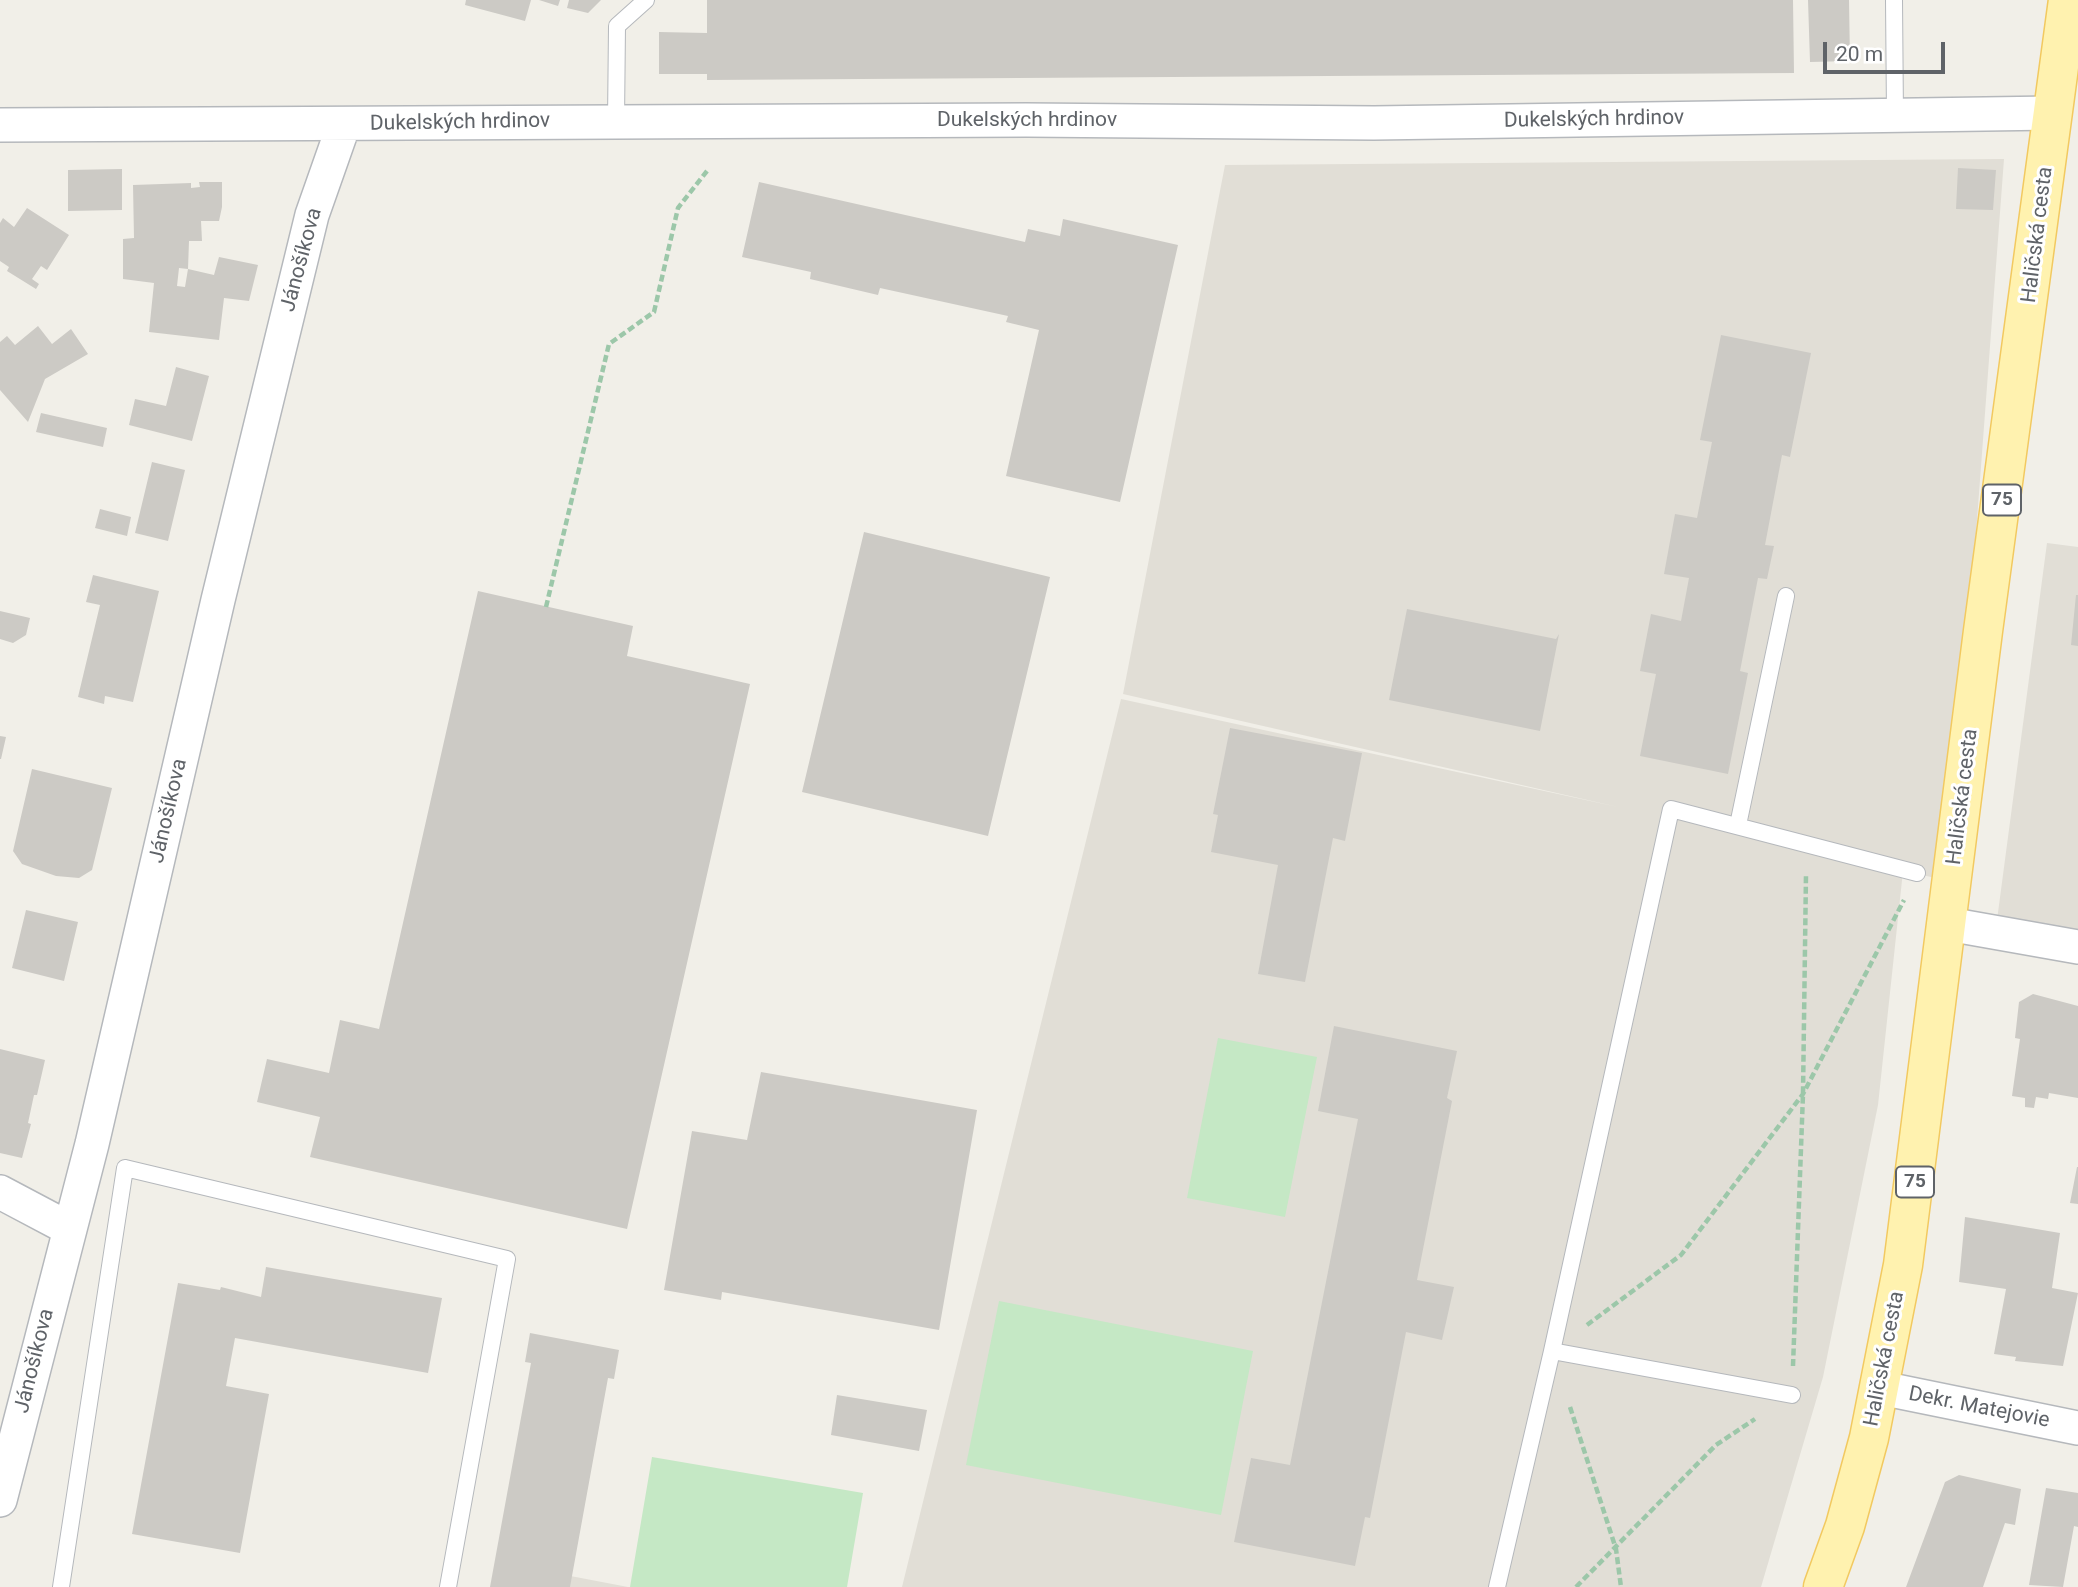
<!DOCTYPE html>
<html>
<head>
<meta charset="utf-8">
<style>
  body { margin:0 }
  #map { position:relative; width:2078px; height:1587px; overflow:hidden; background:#f1efe8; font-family:Roboto,sans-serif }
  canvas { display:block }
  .scale { position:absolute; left:1823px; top:42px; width:122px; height:32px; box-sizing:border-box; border:4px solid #5f6368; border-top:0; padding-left:9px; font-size:21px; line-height:24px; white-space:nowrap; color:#5f6368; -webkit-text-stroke:5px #fff; paint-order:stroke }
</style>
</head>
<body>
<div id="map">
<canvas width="2078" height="1587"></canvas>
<div class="scale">20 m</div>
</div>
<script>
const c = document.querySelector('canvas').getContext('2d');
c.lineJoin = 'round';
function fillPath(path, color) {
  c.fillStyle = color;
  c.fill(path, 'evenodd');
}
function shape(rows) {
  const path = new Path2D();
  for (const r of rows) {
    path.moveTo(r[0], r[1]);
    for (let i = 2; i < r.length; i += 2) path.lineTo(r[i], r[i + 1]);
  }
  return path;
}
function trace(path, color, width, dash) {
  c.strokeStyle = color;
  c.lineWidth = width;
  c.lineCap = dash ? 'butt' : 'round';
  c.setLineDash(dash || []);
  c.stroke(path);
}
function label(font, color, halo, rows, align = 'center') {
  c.font = font + ' Roboto,sans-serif';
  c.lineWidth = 6;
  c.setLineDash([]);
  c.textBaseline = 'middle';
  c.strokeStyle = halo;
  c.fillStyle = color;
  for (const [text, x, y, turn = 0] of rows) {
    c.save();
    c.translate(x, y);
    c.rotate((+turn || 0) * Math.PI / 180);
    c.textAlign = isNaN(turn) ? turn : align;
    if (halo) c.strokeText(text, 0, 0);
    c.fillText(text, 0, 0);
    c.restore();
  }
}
fillPath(shape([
  [2004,159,1950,881,1903,871,1878,1105,1823,1377,1761,1587,902,1587,1121,699,1618,807,1123,694,1225,165],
  [2047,543,2078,547,2078,932,1997,920],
  [539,1570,628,1587,534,1587]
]), '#e1ded6');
fillPath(shape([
  [1218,1038,1317,1057,1285,1217,1187,1198],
  [999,1301,1253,1351,1221,1515,966,1465],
  [652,1457,863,1493,847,1587,630,1587]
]), '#c5e8c5');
fillPath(shape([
  [466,0,531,0,525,21,465,5],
  [539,0,560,0,558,6],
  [569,0,601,0,588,13,567,8],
  [707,0,1793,0,1794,73,707,80,707,74,659,74,659,32,707,33],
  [1808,0,1849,0,1850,61,1810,62],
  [1958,168,1996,170,1993,210,1956,209],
  [122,169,122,210,68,211,68,170],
  [199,182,222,182,222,207,219,221,201,221,202,241,189,241,188,269,179,268,177,286,185,287,188,269,214,275,219,257,258,265,249,301,224,298,219,340,149,332,154,283,123,279,123,239,134,238,133,185,191,183,191,188,200,187],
  [759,182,1025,242,1028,229,1060,236,1063,219,1178,245,1120,502,1006,476,1039,330,1006,322,1008,316,880,288,878,295,810,279,811,272,742,257],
  [27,208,69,235,47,270,41,266,32,279,39,284,36,289,7,271,9,267,0,261,0,223,3,218,14,227],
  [38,326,52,344,71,329,88,354,45,379,28,422,0,390,0,342,7,336,15,345],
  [1721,335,1811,353,1790,457,1782,455,1765,545,1774,546,1767,579,1758,578,1740,671,1748,673,1728,774,1640,756,1656,674,1640,671,1651,614,1681,621,1689,578,1664,574,1675,514,1697,518,1712,442,1700,440],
  [176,367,209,376,192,441,129,425,135,399,166,406],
  [41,413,107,428,103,447,36,432],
  [152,462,185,470,168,541,135,533],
  [100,509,131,517,127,536,95,528],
  [864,532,1050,577,988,836,802,792],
  [93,575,159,591,133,702,105,696,104,704,78,697,100,605,86,602],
  [478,591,633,626,627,656,750,684,627,1229,310,1157,320,1117,257,1102,267,1059,329,1073,340,1020,379,1029],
  [2076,595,2078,595,2078,646,2071,645],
  [1407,609,1556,639,1559,634,1540,731,1389,700],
  [0,611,30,618,26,635,13,643,0,639],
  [1230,728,1362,753,1345,841,1333,838,1305,982,1258,974,1278,865,1211,852,1218,815,1213,814],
  [0,736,6,737,1,759,0,759],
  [32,769,112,788,92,870,79,878,56,876,22,864,13,851],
  [26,910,78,922,64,981,12,968],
  [2033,994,2078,1006,2078,1098,2049,1093,2048,1099,2036,1097,2034,1108,2025,1107,2025,1098,2012,1096,2020,1039,2015,1038,2019,1002],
  [1334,1026,1457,1051,1447,1098,1452,1101,1417,1280,1454,1287,1442,1340,1406,1332,1370,1518,1365,1517,1355,1566,1234,1542,1251,1458,1290,1465,1358,1119,1318,1111],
  [0,1049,45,1060,37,1095,34,1095,28,1123,31,1124,22,1158,0,1153],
  [761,1072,977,1110,939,1330,722,1292,721,1300,664,1290,692,1131,747,1140],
  [2077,1167,2078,1167,2078,1204,2070,1203],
  [1965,1217,2060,1233,2052,1288,2078,1293,2063,1366,2015,1361,2016,1357,1994,1354,2006,1289,1959,1282],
  [266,1267,442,1298,428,1373,235,1338,226,1386,269,1394,240,1553,132,1534,178,1283,220,1290,221,1287,261,1297],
  [530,1333,619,1350,614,1379,608,1378,570,1587,490,1587,531,1363,525,1362],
  [837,1395,927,1410,919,1451,831,1435],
  [1959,1475,2021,1489,2015,1525,2005,1523,1983,1587,1906,1587,1945,1482],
  [2046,1488,2078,1493,2078,1527,2074,1526,2063,1587,2029,1585]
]), '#cccac5');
const lane = shape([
  [1894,0,1895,116],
  [616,121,617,26,646,0],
  [1738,825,1786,596],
  [1552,1351,1671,809,1917,873],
  [61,1587,125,1168,507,1259,448,1587],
  [1497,1587,1552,1351,1792,1395]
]);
const street = shape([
  [0,125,1026,120,1374,123,2053,113],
  [1948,924,2078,947],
  [0,1192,68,1228],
  [1881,1388,2078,1428],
  [0,1500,92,1144,218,600,312,215,344,124]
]);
const primary = shape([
  [1823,1587,1845,1526,1869,1438,1903,1265,1983,631,2068,0]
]);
trace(lane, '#b5b8bc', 18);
trace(street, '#b5b8bc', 36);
trace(primary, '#f2c960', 41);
trace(shape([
  [546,607,609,344,654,312,678,208,707,171],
  [1587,1325,1681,1255,1803,1094,1904,900],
  [1793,1366,1803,1094,1806,874],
  [1570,1407,1616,1549,1621,1587],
  [1576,1587,1716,1445,1755,1419]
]), '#9cc7a9', 4.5, [7, 3.5]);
trace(lane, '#fff', 16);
trace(street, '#fff', 33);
trace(primary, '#fff2af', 38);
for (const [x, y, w] of [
  [2002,500,38],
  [1915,1182,38]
]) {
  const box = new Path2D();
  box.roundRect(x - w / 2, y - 15.5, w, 31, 5);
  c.fillStyle = '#fff';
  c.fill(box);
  trace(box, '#5f6368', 2);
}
label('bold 19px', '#5f6368', null, [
  ["75",2002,500],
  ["75",1915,1182]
]);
label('21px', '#5f6368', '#fff', [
  ["Dukelských hrdinov",1594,120,-1],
  ["Dukelských hrdinov",1027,121],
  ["Dukelských hrdinov",460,123,-1],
  ["Haličská cesta",2038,235,-83],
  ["Jánošíkova",302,260,-75],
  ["Haličská cesta",1963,797,-83],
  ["Jánošíkova",169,811,-77],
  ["Haličská cesta",1885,1359,-79],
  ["Jánošíkova",35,1361,-76],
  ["Dekr. Matejovie",1979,1408,11]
]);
</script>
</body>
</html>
